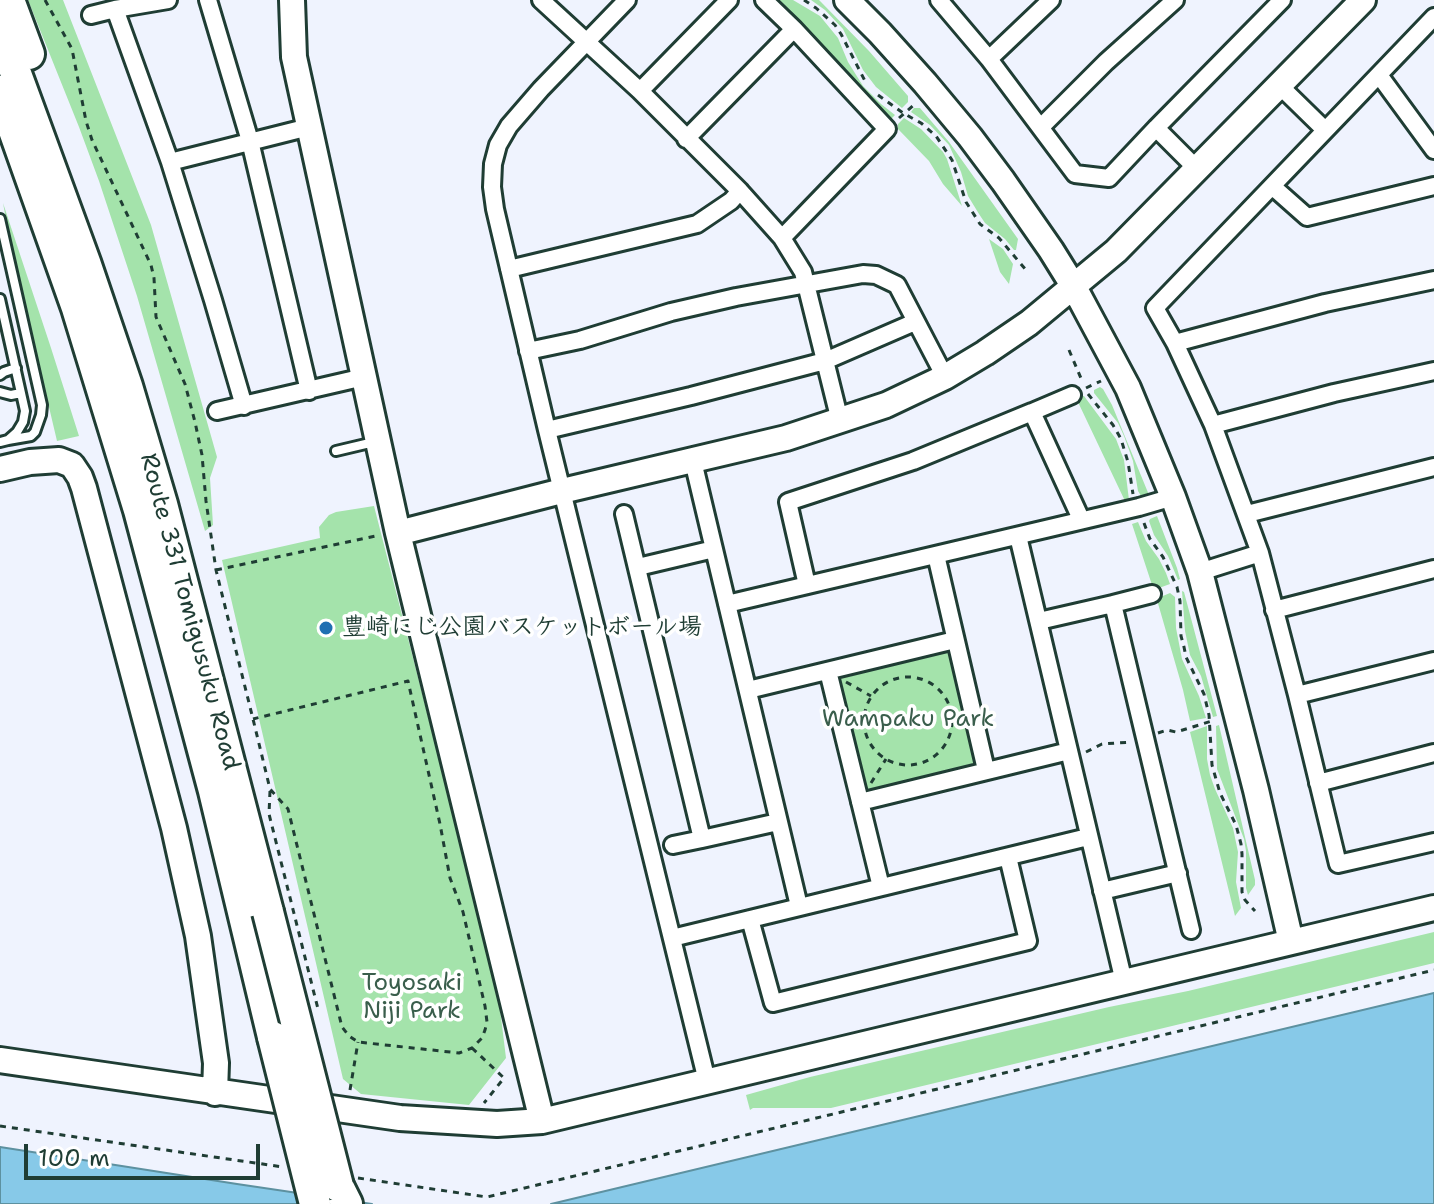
<!DOCTYPE html>
<html>
<head>
<meta charset="utf-8">
<style>
  body { margin:0 }
  #map { position:relative; width:1434px; height:1204px; overflow:hidden; background:#eff3fe; font-family:"Shantell Sans",sans-serif }
  canvas { display:block }
  .scale { position:absolute; left:24px; top:1144px; width:236px; height:36px; box-sizing:border-box; border:4px solid #1f3d34; border-top:0; padding-left:10px; font-size:24px; line-height:28px; white-space:nowrap; color:#1f3d34; -webkit-text-stroke:6px #fff; paint-order:stroke }
</style>
</head>
<body>
<div id="map">
<canvas width="1434" height="1204"></canvas>
<div class="scale">100 m</div>
</div>
<script>
const c = document.querySelector('canvas').getContext('2d');
c.lineJoin = 'round';
function fillPath(path, color) {
  c.fillStyle = color;
  c.fill(path, 'evenodd');
}
function shape(rows) {
  const path = new Path2D();
  for (const r of rows) {
    if (r.length === 3) {
      path.moveTo(r[0] + r[2], r[1]);
      path.arc(r[0], r[1], r[2], 0, 2 * Math.PI);
      continue;
    }
    path.moveTo(r[0], r[1]);
    for (let i = 2; i < r.length; i += 2) path.lineTo(r[i], r[i + 1]);
  }
  return path;
}
function trace(path, color, width, dash) {
  c.strokeStyle = color;
  c.lineWidth = width;
  c.lineCap = dash ? 'butt' : 'round';
  c.setLineDash(dash || []);
  c.stroke(path);
}
function label(font, color, halo, rows, align = 'center') {
  c.font = font + ' "Shantell Sans","Klee One",sans-serif';
  c.lineWidth = 7;
  c.setLineDash([]);
  c.textBaseline = 'middle';
  c.strokeStyle = halo;
  c.fillStyle = color;
  for (const [text, x, y, turn = 0] of rows) {
    c.save();
    c.translate(x, y);
    c.rotate((+turn || 0) * Math.PI / 180);
    c.textAlign = isNaN(turn) ? turn : align;
    if (halo) c.strokeText(text, 0, 0);
    c.fillText(text, 0, 0);
    c.restore();
  }
}
fillPath(shape([
  [28,0,63,0,151,225,217,457,210,478,213,525,205,531,137,296,99,181,79,127],
  [773,0,793,0,820,16,838,38,848,62,863,86,881,104,895,115,890,120],
  [811,0,819,0,821,2,869,51,908,96,908,102,902,108,876,87,863,70,843,29,825,10],
  [914,108,920,108,949,142,1018,239,1016,250,1014,250,1005,239,985,223,979,214,968,196,961,172,949,145,930,125,911,112],
  [904,118,921,129,943,152,947,159,962,206,943,184,929,161,898,129,898,124],
  [3,203,51,348,79,436,57,441,11,246],
  [989,239,1003,249,1013,264,1009,284,1000,272],
  [1100,387,1103,389,1112,405,1149,495,1141,496,1138,491,1133,461,1124,436,1118,423,1094,393,1094,390],
  [1079,396,1084,396,1116,439,1124,460,1129,500,1125,501,1077,400],
  [374,506,497,985,506,1058,469,1105,361,1094,343,1079,222,560,320,538,319,527,329,515,336,512],
  [1157,516,1177,568,1180,579,1178,580,1168,556,1154,535,1149,521,1150,519],
  [1138,522,1146,541,1159,559,1166,573,1170,584,1159,588,1152,585,1132,524],
  [1182,591,1184,592,1217,716,1213,717,1201,676,1190,655,1185,631],
  [1170,593,1175,597,1176,628,1182,659,1199,696,1206,718,1190,721,1183,690,1157,600,1158,598],
  [944,650,948,650,952,653,978,760,974,767,869,793,864,788,838,680,841,675],
  [1219,725,1255,880,1255,885,1248,895,1246,888,1246,851,1244,839,1217,769,1216,726],
  [1207,726,1207,759,1210,775,1215,789,1233,828,1238,852,1236,882,1241,908,1235,916,1190,732],
  [1434,932,1434,963,831,1108,753,1108,750,1110,746,1095,810,1077,1109,1007,1188,991]
]), '#a4e3ab');
const water = shape([
  [1434,993,1434,1204,551,1204,1434,993],
  [0,1147,237,1184,372,1204,0,1204,0,1147]
]);
fillPath(water, '#87c9e8');
trace(water, '#5d91a0', 2);
const lane = shape([
  [0,219,42,405,41,415,35,432,31,436,8,440],
  [0,299,25,411,23,422,17,432,8,440,0,442],
  [0,375,4,372,16,368],
  [0,392,11,395,21,393],
  [336,451,374,442]
]);
const street = shape([
  [208,0,250,141,309,391],
  [541,0,640,91,740,191,782,238,803,272,840,421],
  [627,0,541,89,509,126,498,145,493,164,492,187,495,209,547,430,707,1081],
  [764,0,794,29,887,129,782,238],
  [939,0,989,59,1075,174,1109,178,1156,128,1282,0],
  [115,9,170,162,213,300,244,406],
  [91,15,115,9,168,0],
  [1434,17,1155,308,1175,343,1213,425,1260,553,1297,695,1338,864,1434,842],
  [989,59,1051,0],
  [1379,75,1434,150],
  [1280,86,1325,130],
  [640,91,729,0],
  [1041,127,1106,62,1175,0],
  [1156,128,1197,169],
  [686,139,794,29],
  [170,162,309,127],
  [1272,186,1307,217,1434,186],
  [509,269,697,224,731,201,740,191],
  [1175,343,1325,303,1434,280],
  [528,351,580,340,671,312,736,297,863,274,876,275,897,285,945,377],
  [217,411,364,377],
  [1032,412,1072,395],
  [1213,425,1334,393,1434,371],
  [547,430,691,396,825,361,915,322],
  [693,461,799,906],
  [624,514,702,839,778,822],
  [1247,514,1434,467],
  [1018,536,1124,982],
  [936,555,986,770],
  [638,567,714,549],
  [1200,572,1260,553],
  [807,585,788,502,913,461,1032,412,1081,519],
  [727,604,1139,507,1173,497],
  [1113,604,1152,594],
  [1274,610,1434,569],
  [1039,621,1113,604,1191,930],
  [828,671,881,887],
  [748,690,955,640],
  [1297,695,1434,661],
  [1318,783,1434,753],
  [860,802,1069,751],
  [673,845,702,839],
  [1102,891,1178,873],
  [750,919,773,1003,1028,941,1008,857],
  [672,938,1088,837]
]);
const secondary = shape([
  [292,0,294,57,398,533,542,1121],
  [847,0,880,33,925,83,970,137,1003,181,1051,250,1074,287,1128,388,1173,497,1200,572,1256,790,1291,942],
  [0,469,30,462,59,460,72,465,80,477,84,488,174,828,198,936,216,1063,215,1093],
  [398,533,562,491,786,438,886,405,945,377,985,353,1029,323,1116,251,1363,0],
  [0,1060,400,1118,497,1124,542,1121,1434,908]
]);
const highway = shape([
  [9,0,29,54],
  [0,30,86,265,127,386,162,504,268,912],
  [0,91,77,308,139,510,214,791,273,1037],
  [338,1186,347,1204]
]);
trace(lane, '#1f3d34', 14);
trace(street, '#1f3d34', 22);
trace(secondary, '#1f3d34', 30);
trace(highway, '#1f3d34', 36);
trace(shape([
  [45,0,72,49,86,121,92,140,151,265,154,278,156,317,185,384,195,422,202,455,206,501,216,570,253,719,270,789,288,809,342,1027,349,1036,358,1042,459,1053,472,1048,482,1038,485,1030,487,1022,485,1006,463,912,450,878,440,824,408,681,253,719],
  [804,0,816,8,835,25,841,34,865,81],
  [878,95,903,113,921,123,936,136,952,160,966,202,980,224,999,238,1026,270],
  [899,118,916,103],
  [1069,350,1083,383],
  [1086,388,1101,381],
  [1088,394,1113,425,1121,439,1128,462,1133,494],
  [1144,523,1150,539,1163,557,1177,587,1180,601,1181,636,1184,647,1186,657,1204,694,1209,715,1212,765,1220,793,1236,825,1241,844,1242,854,1242,892,1245,900,1255,911],
  [216,570,380,535],
  [908,721,44],
  [846,682,871,696],
  [1158,733,1167,730,1176,732,1212,721],
  [1086,752,1102,744,1132,742],
  [871,783,886,759],
  [270,791,269,814,318,1009],
  [472,1048,504,1078,484,1103],
  [350,1090,358,1042],
  [0,1126,283,1167],
  [358,1178,487,1197,1434,970]
]), '#1f3d34', 3, [6, 6]);
trace(lane, '#fff', 8);
trace(street, '#fff', 16);
trace(secondary, '#fff', 24);
trace(highway, '#fff', 30);
const highwayBridge = shape([
  [268,912,338,1186],
  [273,1037,315,1204]
]);
trace(highwayBridge, '#1f3d34', 36, []);
trace(highwayBridge, '#fff', 30);
for (const [x, y, r, color] of [
  [326,628,8,"#1f6fb2"]
]) {
  const dot = new Path2D();
  dot.arc(x, y, r, 0, 2 * Math.PI);
  c.fillStyle = color;
  c.fill(dot);
  trace(dot, '#fff', 3);
}
label('24px', '#1f3d34', '#fff', [
  ["Route 331 Tomigusuku Road",189,612,75]
]);
label('bold 24px', '#1f3d34', '#fff', [
  ["豊崎にじ公園バスケットボール場",342,628]
], 'left');
label('24px', '#3a5e4c', '#fff', [
  ["Wampaku Park",908,720],
  ["Toyosaki",412,984],
  ["Niji Park",412,1012]
]);
</script>
</body>
</html>
